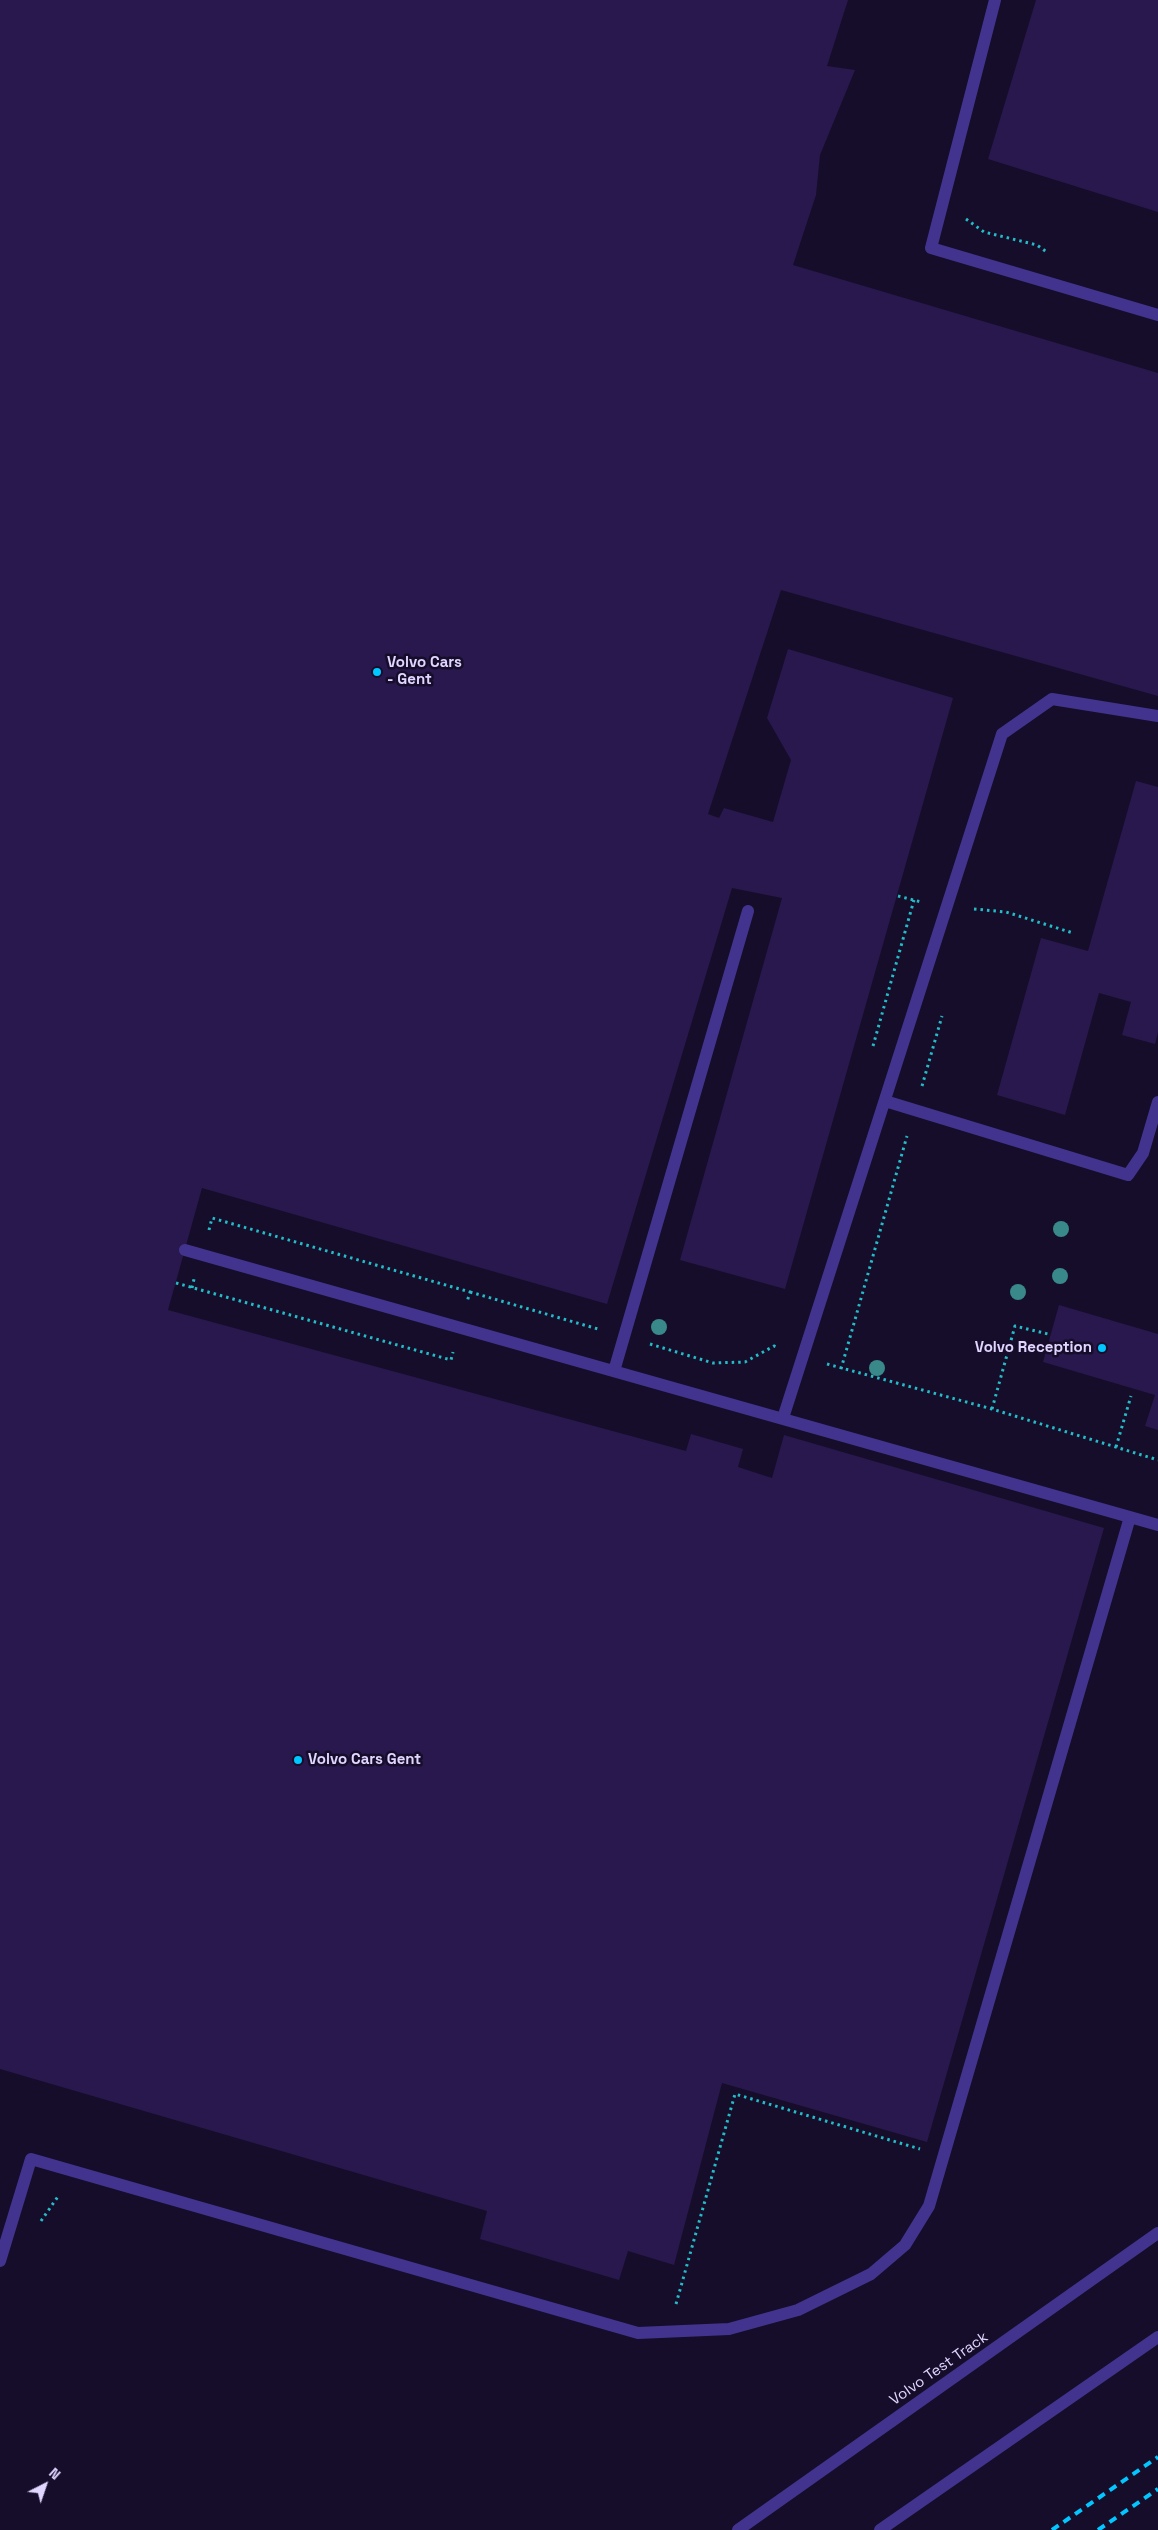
<!DOCTYPE html>
<html>
<head>
<meta charset="utf-8">
<style>
  body { margin:0 }
  #map { position:relative; width:1158px; height:2530px; overflow:hidden; background:#160d2a; font-family:"Space Grotesk",sans-serif }
  canvas { display:block }
  .north { position:absolute; left:20px; top:2460px; width:50px; height:50px; -webkit-text-stroke:4px #160d2a; paint-order:stroke; rotate:41deg; font-size:14px; font-weight:700; line-height:20px; text-align:center; color:#e0d6ff }
  .north::after { content:''; display:block; margin:auto; width:18px; height:22px; background:#e0d6ff; clip-path:polygon(50% 0,100% 100%,50% 72%,0 100%) }
</style>
</head>
<body>
<div id="map">
<canvas width="1158" height="2530"></canvas>
<div class="north">N</div>
</div>
<script>
const c = document.querySelector('canvas').getContext('2d');
c.lineJoin = 'round';
function fillPath(path, color) {
  c.fillStyle = color;
  c.fill(path, 'evenodd');
}
function shape(rows) {
  const path = new Path2D();
  for (const r of rows) {
    path.moveTo(r[0], r[1]);
    for (let i = 2; i < r.length; i += 2) path.lineTo(r[i], r[i + 1]);
  }
  return path;
}
function trace(path, color, width, dash) {
  c.strokeStyle = color;
  c.lineWidth = width;
  c.lineCap = dash ? 'butt' : 'round';
  c.setLineDash(dash || []);
  c.stroke(path);
}
function label(font, color, halo, rows, align = 'center') {
  c.font = font + ' "Space Grotesk",sans-serif';
  c.lineWidth = 5;
  c.setLineDash([]);
  c.textBaseline = 'middle';
  c.strokeStyle = halo;
  c.fillStyle = color;
  for (const [text, x, y, turn = 0] of rows) {
    c.save();
    c.translate(x, y);
    c.rotate((+turn || 0) * Math.PI / 180);
    c.textAlign = isNaN(turn) ? turn : align;
    if (halo) c.strokeText(text, 0, 0);
    c.fillText(text, 0, 0);
    c.restore();
  }
}
fillPath(shape([
  [0,0,848,0,827,66,855,70,820,155,816,195,793,265,1158,373,1158,696,781,590,708,814,719,818,724,808,773,822,791,760,767,718,788,649,953,698,785,1289,680,1260,782,898,732,888,607,1304,202,1188,168,1310,686,1451,691,1434,743,1449,738,1467,772,1478,784,1435,1104,1528,927,2142,722,2083,674,2265,628,2251,619,2280,480,2239,487,2211,0,2069],
  [1036,0,1158,0,1158,212,988,159],
  [1136,781,1158,787,1158,1032,1155,1044,1122,1035,1131,1002,1099,993,1065,1115,997,1095,1041,938,1088,951],
  [1059,1305,1158,1334,1158,1430,1145,1426,1155,1395,1043,1362]
]), '#29184d');
trace(shape([
  [966,219,984,232,1037,245,1048,253],
  [898,896,921,902],
  [974,909,1006,912,1073,933],
  [873,1046,914,900],
  [922,1086,942,1016],
  [209,1230,212,1218,470,1292,467,1302],
  [176,1283,451,1360,453,1352],
  [192,1288,194,1279],
  [470,1292,598,1329],
  [650,1344,713,1363,745,1362,774,1346,779,1348],
  [827,1364,992,1409,1158,1460],
  [841,1369,907,1136],
  [992,1409,1015,1326,1048,1334],
  [1116,1447,1131,1396],
  [41,2221,59,2195],
  [676,2304,735,2094,920,2149]
]), '#23bcc7', 3, [2.5, 4]);
trace(shape([
  [995,0,931,248,1158,315],
  [885,1101,1128,1175,1143,1153,1158,1102],
  [185,1250,1158,1525],
  [614,1371,748,911],
  [783,1418,1002,734,1052,699,1158,716],
  [0,2261,31,2159,638,2333,729,2329,798,2310,871,2274,905,2245,929,2206,1130,1517]
]), '#42348e', 12);
trace(shape([
  [738,2530,1158,2233],
  [880,2530,1158,2337]
]), '#42348e', 12);
trace(shape([
  [1052,2530,1158,2457],
  [1098,2530,1158,2489]
]), '#02c6ff', 4, [8, 6]);
c.fillStyle = '#39888a';
for (const [x, y] of [
  [1061,1229],
  [1060,1276],
  [1018,1292],
  [659,1327],
  [877,1368]
]) {
  c.beginPath();
  c.arc(x, y, 8, 0, 2 * Math.PI);
  c.fill();
}
for (const [x, y, r, color] of [
  [377,672,5,"#02c6ff"],
  [1102,1348,5,"#02c6ff"],
  [298,1760,5,"#02c6ff"]
]) {
  const dot = new Path2D();
  dot.arc(x, y, r, 0, 2 * Math.PI);
  c.fillStyle = color;
  c.fill(dot);
  trace(dot, '#160d2a', 2);
}
label('bold 15px', '#e0d6ff', '#160d2a', [
  ["Volvo Cars",387,663],
  ["- Gent",387,680],
  ["Volvo Reception",1092,1348,"right"],
  ["Volvo Cars Gent",308,1760]
], 'left');
label('15px', '#e0d6ff', '#160d2a', [
  ["Volvo Test Track",939,2369,-35]
]);
</script>
</body>
</html>
